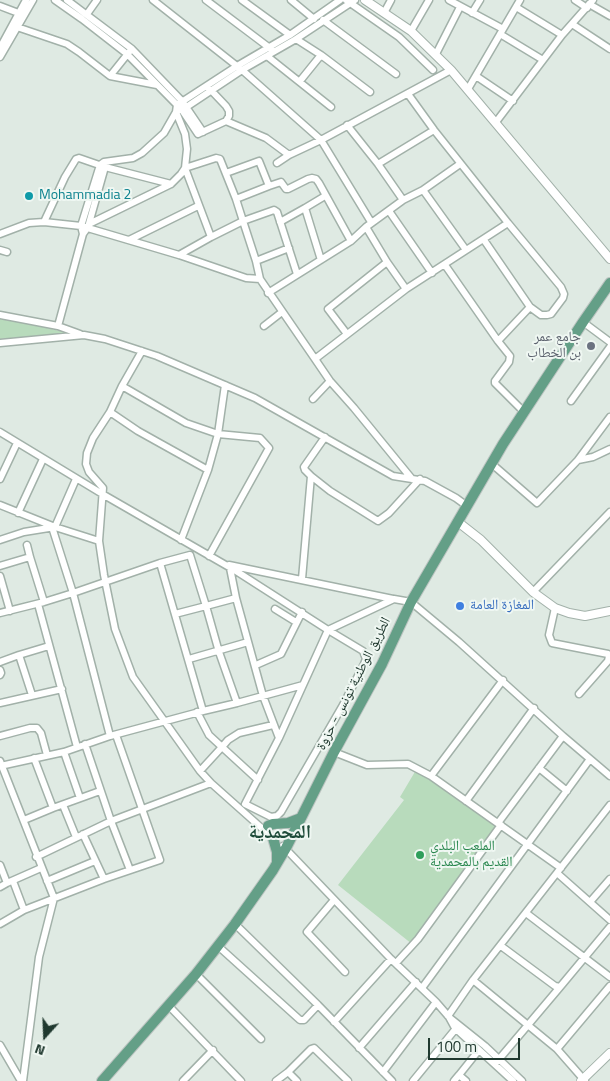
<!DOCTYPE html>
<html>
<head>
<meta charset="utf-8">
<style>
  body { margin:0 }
  #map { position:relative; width:610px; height:1081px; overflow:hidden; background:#dfeae3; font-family:"Titillium Web",sans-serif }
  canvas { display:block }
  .north { position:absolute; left:20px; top:1011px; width:50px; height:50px; -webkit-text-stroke:4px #eff7f2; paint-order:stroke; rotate:200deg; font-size:14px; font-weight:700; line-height:20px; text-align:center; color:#20392f }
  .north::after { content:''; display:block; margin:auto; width:18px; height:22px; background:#20392f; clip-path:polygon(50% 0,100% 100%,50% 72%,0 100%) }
  .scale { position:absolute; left:428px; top:1038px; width:92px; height:22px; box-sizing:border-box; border:2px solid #20392f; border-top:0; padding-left:6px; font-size:15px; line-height:18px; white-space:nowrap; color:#20392f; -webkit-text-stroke:4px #eff7f2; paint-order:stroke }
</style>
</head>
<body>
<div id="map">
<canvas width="610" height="1081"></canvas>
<div class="north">N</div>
<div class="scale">100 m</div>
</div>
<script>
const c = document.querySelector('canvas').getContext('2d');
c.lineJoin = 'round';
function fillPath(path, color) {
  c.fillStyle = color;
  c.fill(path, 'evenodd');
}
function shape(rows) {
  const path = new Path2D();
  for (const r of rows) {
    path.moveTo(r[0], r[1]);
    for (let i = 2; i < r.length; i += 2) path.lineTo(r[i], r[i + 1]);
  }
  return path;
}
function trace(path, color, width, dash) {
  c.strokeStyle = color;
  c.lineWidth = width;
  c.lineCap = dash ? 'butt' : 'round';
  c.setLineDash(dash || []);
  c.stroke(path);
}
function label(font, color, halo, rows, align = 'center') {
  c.font = font + ' "Titillium Web","Noto Naskh Arabic",sans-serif';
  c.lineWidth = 4;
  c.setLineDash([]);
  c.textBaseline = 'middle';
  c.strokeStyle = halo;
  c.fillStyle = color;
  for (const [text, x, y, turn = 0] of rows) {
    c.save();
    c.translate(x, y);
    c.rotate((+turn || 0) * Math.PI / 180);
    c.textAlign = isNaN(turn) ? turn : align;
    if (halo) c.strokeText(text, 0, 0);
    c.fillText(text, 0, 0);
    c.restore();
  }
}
fillPath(shape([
  [0,319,30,324,68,333,0,339],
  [416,770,500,825,412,944,338,885,404,800,400,797]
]), '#b8dbbc');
const minor = shape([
  [55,0,82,19,127,54,182,110,198,134,226,121,229,116,229,111,226,106,207,86],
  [67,0,132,49,182,101,203,132],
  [153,0,242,70,321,140,371,222],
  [206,0,271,49],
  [242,0,290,35],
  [291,0,314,19],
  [346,0,399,37,433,70],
  [449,0,503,29],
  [575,0,587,8],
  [589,4,610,16],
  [0,6,21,14],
  [516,7,562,35],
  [384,13,391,0],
  [472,13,480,0],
  [87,14,97,0],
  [323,20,396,74],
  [572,24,610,49],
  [17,27,67,44,79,52,110,76,157,85],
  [411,31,429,0],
  [500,34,543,60],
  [296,39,321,55,370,92],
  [0,48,26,0],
  [436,54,460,7],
  [267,56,331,107],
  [0,57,33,0],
  [110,76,130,51],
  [476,76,513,101],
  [300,81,321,55],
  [468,89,520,0],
  [408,94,434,130,508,223],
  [178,110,182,110,242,70,296,39,355,0],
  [226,121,266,138,289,155],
  [496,122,562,35,593,0],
  [347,125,378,164,403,200,366,227,387,262,406,289,315,359,330,381,354,408,412,479],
  [277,163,289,155,321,140,451,70],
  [378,164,434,130],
  [226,173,259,161,269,186,236,199],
  [269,186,281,182,286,189,288,189,308,179,312,178,316,179,319,183,351,241],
  [423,190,466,250],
  [403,200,423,190,460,164],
  [389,211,432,273],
  [44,222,65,177,76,159,79,158,105,167,171,184],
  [280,222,305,208],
  [89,224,171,184,181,174,185,168,187,149,185,134,176,112],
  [0,234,29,223,44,222,81,226,179,255,246,278,260,279,315,359],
  [83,234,81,226,100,165,104,162,133,158,142,153,164,133,176,112,177,105,237,66,290,35,340,0],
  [129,240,198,206],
  [484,240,530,307],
  [0,250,7,252],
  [179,255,211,237],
  [321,260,305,208,325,196],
  [256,261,289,248],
  [445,265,498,341],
  [260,279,256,261,243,221,236,199,220,159,216,158,185,168,211,237,243,221,274,210,277,212,297,274],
  [406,289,508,223,561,287,564,294,563,298,551,314,547,315,541,315,530,307,498,341,510,356,509,362,495,381,495,383,524,412],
  [268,293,351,241,366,227],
  [0,315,58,326,80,334],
  [583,322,610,342],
  [58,326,83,234,88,227,105,167,104,162],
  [264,326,282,312],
  [347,334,328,309,387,262],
  [0,343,84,335,105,339,157,356,255,398,393,476,425,481,456,498,467,506],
  [142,351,122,386,110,412,138,431,208,470,181,540],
  [122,386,186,423,218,434,208,470],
  [313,399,330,381],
  [571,401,610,347],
  [0,432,104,495,236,571,328,630,394,599,411,602,459,642,563,736],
  [578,460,610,417],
  [492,464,537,503,578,460,593,457,610,449],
  [311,476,330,491,378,521,389,513,420,479],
  [0,479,17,443],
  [0,505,55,527,99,541,104,575,115,629,133,677,200,771,211,783,275,840],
  [18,513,43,459],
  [0,540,24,532,55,527,76,479],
  [99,541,103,488,89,472,86,464,87,453,93,438,110,412],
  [209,556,269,448,260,438,218,434,225,385],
  [30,557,44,602],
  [160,563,190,555,206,606,175,614],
  [229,565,393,599],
  [0,566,30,557,27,545],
  [230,568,236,598],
  [0,576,10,611],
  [302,579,311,476,305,470,304,467,325,437],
  [533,592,610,512],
  [38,604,77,747],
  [555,608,549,635,552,643,608,654,609,656,608,661,579,694],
  [275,609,296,622],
  [0,613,44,602,73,593,52,527],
  [19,655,49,646],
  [189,659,248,642],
  [0,662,19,655,32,695],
  [256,665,281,654,302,612],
  [0,670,1,673,0,675],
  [503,680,431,776,561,868],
  [0,703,62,689],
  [237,703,303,685],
  [197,712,209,735,222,747,200,771],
  [0,736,30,728,37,728,41,733,47,755],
  [110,736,73,593,160,563,203,711,237,703,219,652,206,606,236,598,263,696,279,738,245,804,271,817,277,816,281,812,343,705,364,664,366,659,363,651,328,630,279,738],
  [85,744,111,821,130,870],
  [64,752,80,798],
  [334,752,367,765,408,764,431,776],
  [34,758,53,808,100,791],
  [0,761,54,898,39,957,23,1081],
  [0,766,64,752,110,736,203,711],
  [539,768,567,791],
  [258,780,222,747,228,740,239,733,273,725],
  [466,801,534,708],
  [63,805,76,837],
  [24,820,53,808],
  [498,823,563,736,610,776],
  [83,834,104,879],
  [283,846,391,959,436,1002,449,1017,455,1028,513,1081],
  [36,857,111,821,211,783],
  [0,865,7,883,41,868],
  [557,873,610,920],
  [13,881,24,910],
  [47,881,95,861],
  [0,887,7,883],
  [334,900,307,932,345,972],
  [590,902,610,879],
  [526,913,610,977],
  [0,924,24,910,104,879,160,860,116,735],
  [235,924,318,1005,392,1081],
  [218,946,300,1020,304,1020,318,1005],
  [501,946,555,986,560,987,610,927],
  [396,963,418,939,501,825],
  [196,974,261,1039],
  [473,980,557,1049,610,986],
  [422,988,590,759],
  [169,1006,241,1081],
  [448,1016,473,980,610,805],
  [450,1018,485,1046,522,1081],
  [334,1022,391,959],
  [0,1045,21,1081],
  [359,1048,416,982],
  [557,1049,585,1081],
  [495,1064,560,987],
  [383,1072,436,1002],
  [183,1081,213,1050],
  [276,1081,288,1072],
  [297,1081,288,1072,311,1049,314,1048,348,1081],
  [413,1081,458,1026],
  [454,1081,459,1075],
  [466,1081,459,1075,479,1050]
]);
const tertiary = shape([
  [365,0,411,31,451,70,610,259],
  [458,522,481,540,533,592,555,608,569,613,585,616,610,611],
  [581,1081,610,1053]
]);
const primary = shape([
  [268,826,273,824,288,823,301,818],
  [273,838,277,852,277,863],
  [102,1081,196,974,235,924,273,870,286,848,334,752,382,664,411,602,503,444,583,322,610,283]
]);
trace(minor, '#a2b1a9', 9);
trace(tertiary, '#a2b1a9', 10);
trace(primary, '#bcc4c1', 12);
trace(minor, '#fff', 6);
trace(tertiary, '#fff', 8);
trace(primary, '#649f87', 10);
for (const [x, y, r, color] of [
  [29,196,5,"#0f9aa8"],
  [591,346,5,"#6b7280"],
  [460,606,5,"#3f7fe0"],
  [420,855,5,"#2e9e5b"]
]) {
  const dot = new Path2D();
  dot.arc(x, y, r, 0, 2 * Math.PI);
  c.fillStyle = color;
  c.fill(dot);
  trace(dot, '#eff7f2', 2);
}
label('14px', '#0d838f', '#eff7f2', [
  ["Mohammadia 2",39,196]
], 'left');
label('14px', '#5b616d', '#eff7f2', [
  ["جامع عمر",581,338],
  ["بن الخطاب",581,354]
], 'right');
label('14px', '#366cbe', '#eff7f2', [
  ["المغازة العامة",470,606]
], 'left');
label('14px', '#20392f', '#eff7f2', [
  ["الطريق الوطنية تونس - حزوة",354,684,-63]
]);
label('14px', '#27864d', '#eff7f2', [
  ["الملعب البلدي",430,847],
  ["القديم بالمحمدية",430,863]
], 'left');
label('bold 19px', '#1d4b39', '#eff7f2', [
  ["المحمدية",280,833]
]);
</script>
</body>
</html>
